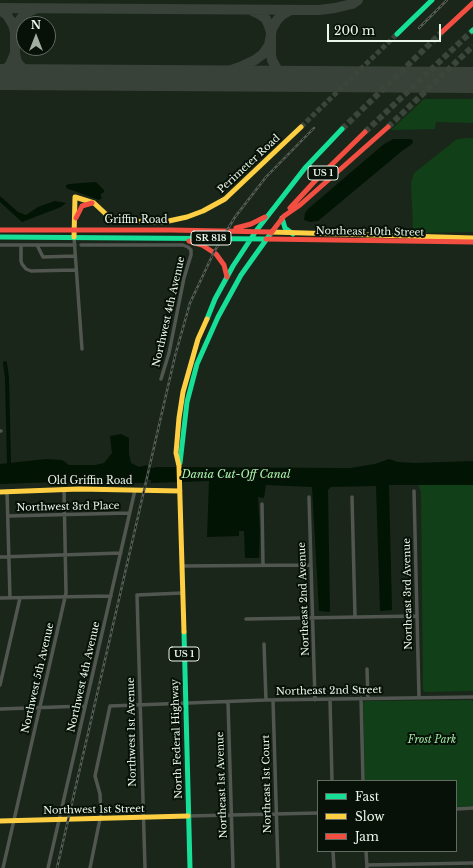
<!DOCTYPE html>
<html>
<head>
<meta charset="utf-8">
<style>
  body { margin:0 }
  #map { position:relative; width:473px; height:868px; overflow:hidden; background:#1a261a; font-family:"Libre Baskerville",serif }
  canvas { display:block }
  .legend { position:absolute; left:317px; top:780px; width:140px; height:72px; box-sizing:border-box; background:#071108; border:1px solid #626d62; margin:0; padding:5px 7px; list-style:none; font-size:12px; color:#eaf8ea }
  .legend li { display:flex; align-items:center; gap:8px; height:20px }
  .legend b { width:20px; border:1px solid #626d62 }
  .north { position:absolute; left:16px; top:16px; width:40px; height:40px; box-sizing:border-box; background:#071108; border:1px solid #626d62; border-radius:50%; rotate:0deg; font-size:11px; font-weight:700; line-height:16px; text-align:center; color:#eaf8ea }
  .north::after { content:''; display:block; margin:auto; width:14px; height:18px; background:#a1aea1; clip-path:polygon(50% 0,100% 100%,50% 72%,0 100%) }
  .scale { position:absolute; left:327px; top:24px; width:114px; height:18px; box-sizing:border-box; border:2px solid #eaf8ea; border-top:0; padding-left:5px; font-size:12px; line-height:14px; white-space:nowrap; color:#eaf8ea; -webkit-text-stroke:3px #071108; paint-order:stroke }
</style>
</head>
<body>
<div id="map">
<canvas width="473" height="868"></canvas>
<ul class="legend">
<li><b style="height:5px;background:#16e098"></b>Fast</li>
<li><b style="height:5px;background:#ffcf43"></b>Slow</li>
<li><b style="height:5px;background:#f24e42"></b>Jam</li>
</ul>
<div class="north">N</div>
<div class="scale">200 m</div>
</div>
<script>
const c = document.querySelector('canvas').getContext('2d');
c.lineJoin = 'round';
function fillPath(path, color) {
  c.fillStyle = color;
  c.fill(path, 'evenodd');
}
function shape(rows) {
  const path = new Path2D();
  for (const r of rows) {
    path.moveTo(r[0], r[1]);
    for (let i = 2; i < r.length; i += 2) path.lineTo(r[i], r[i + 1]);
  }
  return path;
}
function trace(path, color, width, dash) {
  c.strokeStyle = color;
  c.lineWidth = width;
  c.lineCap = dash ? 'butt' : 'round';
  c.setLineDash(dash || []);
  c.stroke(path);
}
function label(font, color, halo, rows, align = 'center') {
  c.font = font + ' "Libre Baskerville",serif';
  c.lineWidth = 4;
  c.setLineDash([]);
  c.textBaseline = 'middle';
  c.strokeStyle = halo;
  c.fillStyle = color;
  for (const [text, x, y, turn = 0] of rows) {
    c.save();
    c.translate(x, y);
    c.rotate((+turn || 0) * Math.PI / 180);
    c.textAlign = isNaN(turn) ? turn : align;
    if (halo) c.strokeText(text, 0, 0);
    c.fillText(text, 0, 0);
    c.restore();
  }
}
fillPath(shape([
  [424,99,473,99,473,123,436,122,435,129,391,130],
  [467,138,473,138,473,232,419,233,413,228,411,183,414,173,457,139],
  [460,484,473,485,473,691,425,692,423,690,421,492,418,485],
  [472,700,473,702,473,806,456,807,456,781,365,781,363,702,366,701]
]), '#113f18');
fillPath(shape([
  [393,139,411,139,413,141,412,144,402,151,318,221,310,222,304,220,305,213,308,209,384,144],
  [96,182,104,190,104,192,100,195,102,198,99,200,66,188,66,185,69,184],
  [0,196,18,212,23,214,26,215,38,207,55,201,66,203,61,207,22,222,0,202],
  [121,434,129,438,129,454,131,463,139,467,147,465,148,466,154,468,155,467,350,468,375,464,389,459,398,462,414,463,473,461,473,485,389,485,392,610,380,611,376,486,331,487,328,490,330,612,319,611,312,487,266,485,264,498,258,497,260,531,259,558,245,558,244,531,239,531,239,536,207,537,209,481,151,483,151,480,145,479,144,483,60,482,0,484,0,464,46,459,62,460,69,465,95,465,104,463,112,453,110,436]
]), '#021403');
trace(shape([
  [5,363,7,378,9,463]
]), '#021403', 4);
trace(shape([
  [0,8,319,10,335,8,352,4,358,0],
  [0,10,7,15,13,25,15,32,15,53,17,62,26,72,43,78],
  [250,10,259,14,266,19,269,26,271,33,271,55,272,60,277,69,288,77,305,79],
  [15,34,16,25,22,17,28,12,35,9],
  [0,74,10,65,15,53],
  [183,79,219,74,240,67,255,60,263,54,269,45,272,29,277,20,282,15,291,10],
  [440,80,473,75]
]), '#384238', 10);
trace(shape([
  [0,77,473,80]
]), '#384238', 26);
trace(shape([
  [301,127,397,34]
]), '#394639', 5, [5, 2.5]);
trace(shape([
  [388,127,473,46],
  [342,129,442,32],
  [365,132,472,31]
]), '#394639', 6, [6, 3]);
trace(shape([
  [74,237,82,349],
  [0,245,75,245],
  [21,245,21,261,22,264,26,269,31,271,75,270],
  [37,245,43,257,75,256],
  [81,245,183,245,188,247,191,250,191,255,184,278,169,353,161,379],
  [0,431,1,431],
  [7,491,10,598],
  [414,491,419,698],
  [309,497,315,700],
  [352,497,355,617],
  [262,504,263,565],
  [8,516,129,513],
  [0,557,121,553],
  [182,566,311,565],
  [0,598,111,596],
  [246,619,416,616],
  [264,644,266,700],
  [367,669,368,698],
  [0,685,20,598],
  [361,698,363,781],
  [330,699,332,781],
  [273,700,278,868],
  [228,702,233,868],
  [0,709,85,706],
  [456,809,473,808],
  [188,816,318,813],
  [333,851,334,868],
  [366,851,367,868],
  [367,865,473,863],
  [3,868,66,593,64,489],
  [48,868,135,490],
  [90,868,101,814,100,794,95,776,110,706,266,700,473,697],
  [145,868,137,595,182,593]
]), '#515651', 3.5);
trace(shape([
  [472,31,473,30],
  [397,34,432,0],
  [282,218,285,228,293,234],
  [0,237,266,239],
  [207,319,215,299,233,266,256,231,305,168,342,129],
  [180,463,187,402,197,364,218,317,241,275,271,233],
  [184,632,190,868]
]), '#16e098', 5);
trace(shape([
  [271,232,473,238],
  [74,237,75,197,94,203,109,217,121,221,164,222,187,217,203,211,225,199,301,127],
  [0,492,79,489,180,491],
  [184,632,179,466,176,453,179,418,183,392,198,339,207,319],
  [0,821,188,816]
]), '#ffcf43', 5);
trace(shape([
  [442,32,473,3],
  [290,208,315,181,365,132],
  [76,218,82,206,92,203],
  [236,228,251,224,265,217],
  [0,230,171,230,271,232],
  [271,233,284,216,300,205,388,127],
  [266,239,473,242],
  [189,241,202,245,216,254,224,265,227,277]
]), '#f24e42', 5);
const rail = shape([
  [419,28,447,0],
  [57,868,175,356,190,303,214,252,235,217,266,177,314,128]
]);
trace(rail, '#565d56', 2.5);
trace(rail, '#071108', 1, [3]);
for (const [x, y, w] of [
  [323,173,30],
  [211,238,40],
  [184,654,30]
]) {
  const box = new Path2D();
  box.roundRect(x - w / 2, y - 7, w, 14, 3);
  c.fillStyle = '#071108';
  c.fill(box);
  trace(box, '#eaf8ea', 1);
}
label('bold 9px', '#eaf8ea', null, [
  ["US 1",323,173],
  ["SR 818",211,238],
  ["US 1",184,654]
]);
label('10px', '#eaf8ea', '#071108', [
  ["Perimeter Road",249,164,-43],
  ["Griffin Road",136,220],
  ["Northeast 10th Street",370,232,1],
  ["Northwest 4th Avenue",169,312,-77],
  ["Old Griffin Road",90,481],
  ["Northwest 3rd Place",68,507,-1],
  ["Northeast 3rd Avenue",408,594,-91],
  ["Northeast 2nd Avenue",304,599,-92],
  ["Northwest 4th Avenue",84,677,-77],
  ["Northwest 5th Avenue",38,678,-77],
  ["Northeast 2nd Street",329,691,-1],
  ["Northwest 1st Avenue",132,732,-91],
  ["North Federal Highway",177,739,-92],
  ["Northeast 1st Court",267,784,-91],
  ["Northeast 1st Avenue",222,785,-92],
  ["Northwest 1st Street",94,810,-1]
]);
label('italic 10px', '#9fe8a3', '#071108', [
  ["Frost Park",432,740]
]);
label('italic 11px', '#acf6af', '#071108', [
  ["Dania Cut-Off Canal",236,475]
]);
</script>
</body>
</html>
